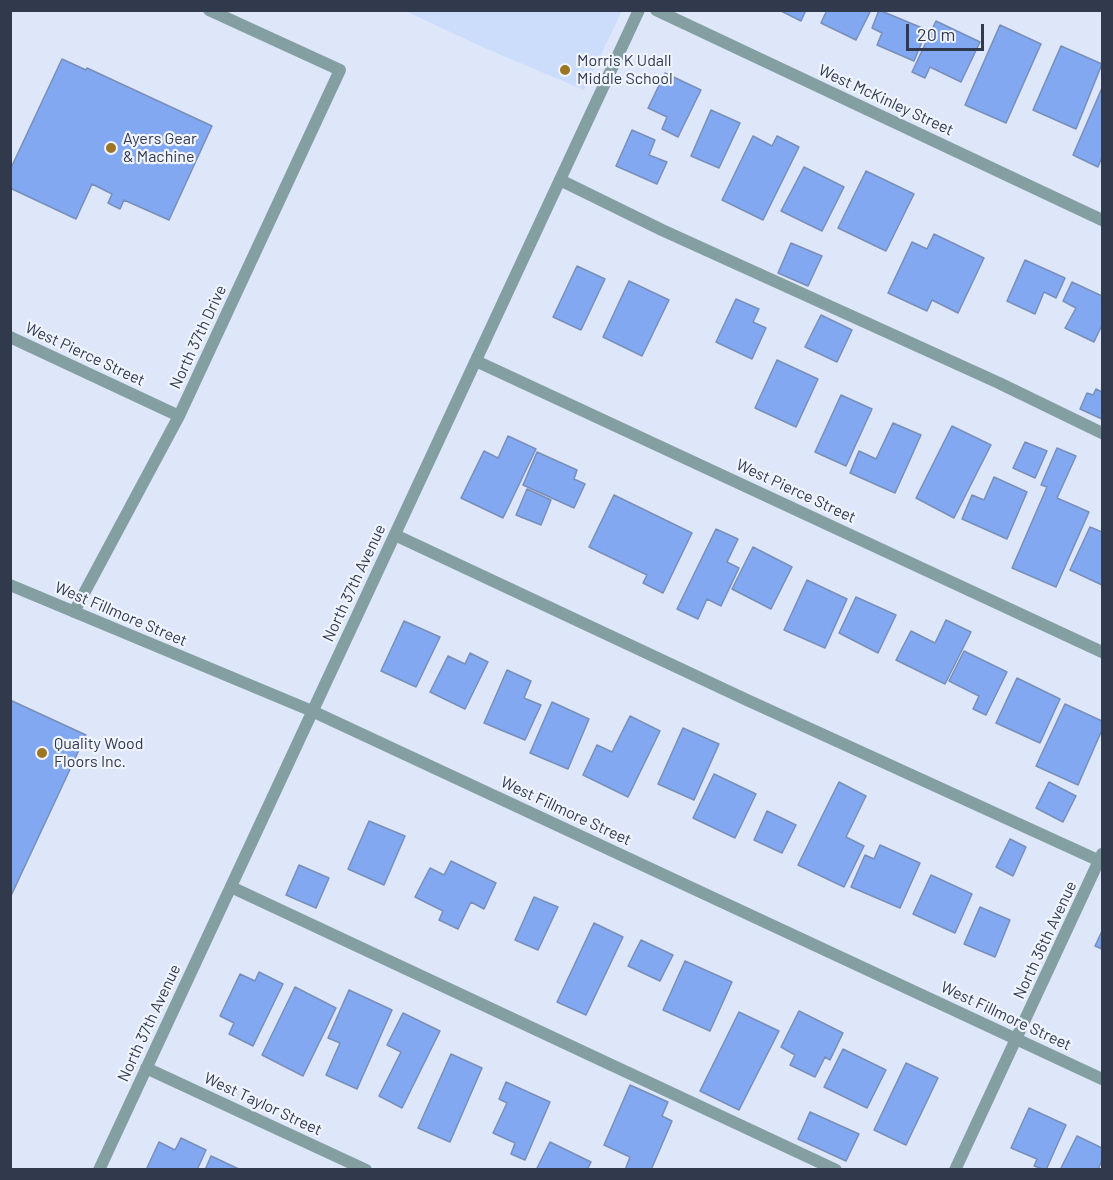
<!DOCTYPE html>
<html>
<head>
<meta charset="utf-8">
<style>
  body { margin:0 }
  #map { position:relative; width:1113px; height:1180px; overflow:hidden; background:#dde7f9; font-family:Barlow,sans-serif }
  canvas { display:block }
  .frame { position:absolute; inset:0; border:12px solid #313a4c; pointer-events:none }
  .scale { position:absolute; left:906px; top:24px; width:78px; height:27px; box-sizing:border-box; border:3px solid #313a4c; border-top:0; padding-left:8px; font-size:18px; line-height:21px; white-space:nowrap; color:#313a4c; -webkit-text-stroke:4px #eff4fd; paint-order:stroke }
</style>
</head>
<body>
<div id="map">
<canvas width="1113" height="1180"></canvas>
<div class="frame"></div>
<div class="scale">20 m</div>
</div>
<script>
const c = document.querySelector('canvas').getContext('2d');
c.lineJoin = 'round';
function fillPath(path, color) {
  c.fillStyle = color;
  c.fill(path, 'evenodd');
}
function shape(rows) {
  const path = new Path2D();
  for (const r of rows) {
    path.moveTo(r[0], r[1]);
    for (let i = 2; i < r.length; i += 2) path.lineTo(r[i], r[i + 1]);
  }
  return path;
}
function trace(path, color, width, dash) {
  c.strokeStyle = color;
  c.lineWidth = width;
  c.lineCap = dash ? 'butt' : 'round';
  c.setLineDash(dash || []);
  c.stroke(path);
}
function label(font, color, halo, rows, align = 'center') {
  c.font = font + ' Barlow,sans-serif';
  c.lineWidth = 4.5;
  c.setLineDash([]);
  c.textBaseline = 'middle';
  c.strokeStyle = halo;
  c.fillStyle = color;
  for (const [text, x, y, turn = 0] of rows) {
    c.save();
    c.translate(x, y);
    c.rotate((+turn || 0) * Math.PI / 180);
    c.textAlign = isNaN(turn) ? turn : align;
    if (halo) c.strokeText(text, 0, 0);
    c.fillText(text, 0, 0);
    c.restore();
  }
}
fillPath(shape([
  [405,11,622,10,622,11,584,90,487,49]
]), '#ccddfc');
const building = shape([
  [779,10,806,10,801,21,779,10],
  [827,10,871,10,856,40,821,23,827,10],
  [879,10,927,30,914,61,877,45,882,33,872,28,879,10],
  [936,21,980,42,961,82,930,67,925,78,912,72,936,21],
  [1000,25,1041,44,1006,123,965,105,1000,25],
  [1061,46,1102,64,1076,129,1033,110,1061,46],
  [62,59,86,70,87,68,212,126,169,220,124,200,120,209,108,203,112,194,92,184,76,219,10,188,10,170,62,59],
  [665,73,701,90,678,137,662,129,667,117,648,108,665,73],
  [1102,88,1102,157,1098,167,1073,155,1102,88],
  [711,110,740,123,719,168,691,156,711,110],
  [632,130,655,140,649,155,667,162,657,184,616,166,632,130],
  [753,136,772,146,777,136,799,147,763,220,722,200,753,136],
  [804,167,844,187,822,231,781,211,804,167],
  [866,171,914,194,886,251,838,228,866,171],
  [934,234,984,258,958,313,932,300,927,311,888,293,912,242,927,249,934,234],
  [791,243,822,256,808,286,778,273,791,243],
  [1025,260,1065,278,1056,298,1044,292,1035,314,1007,301,1025,260],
  [577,266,605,279,581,330,553,317,577,266],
  [629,281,669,300,642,356,603,337,629,281],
  [1072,282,1102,296,1102,325,1094,342,1065,328,1076,308,1063,301,1072,282],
  [736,299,759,309,753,322,766,328,752,359,716,342,736,299],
  [821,315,852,330,837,362,805,347,821,315],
  [777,360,818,379,796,427,755,408,777,360],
  [1096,389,1102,392,1102,419,1080,409,1087,393,1093,395,1096,389],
  [841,395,872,409,846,466,815,452,841,395],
  [893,423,921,435,895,493,850,473,859,451,876,459,893,423],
  [952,426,991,445,954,518,916,498,952,426],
  [508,436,536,449,503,518,461,498,484,451,498,458,508,436],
  [1025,442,1047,451,1035,478,1013,468,1025,442],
  [1057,448,1076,456,1057,498,1089,512,1056,587,1012,568,1047,487,1041,485,1057,448],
  [537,452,577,470,574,479,585,484,574,508,523,485,537,452],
  [994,477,1027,492,1007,539,962,519,972,495,984,500,994,477],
  [527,489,551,500,541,525,516,515,527,489],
  [614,495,692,533,663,593,643,583,647,575,589,547,614,495],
  [1090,527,1102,532,1102,585,1070,570,1090,527],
  [716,529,738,539,727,562,739,568,721,606,707,599,698,619,677,609,716,529],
  [753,547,792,567,771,609,732,589,753,547],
  [807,580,847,599,825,648,784,630,807,580],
  [856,597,896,615,878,653,839,633,856,597],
  [946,620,971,632,945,684,896,660,911,631,935,643,946,620],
  [404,621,440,637,416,687,381,671,404,621],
  [964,651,1007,672,986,715,973,709,979,696,949,681,964,651],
  [470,653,488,662,465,709,430,692,448,656,465,664,470,653],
  [507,670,531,681,524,698,541,705,525,740,484,723,507,670],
  [1017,678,1060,699,1040,743,996,723,1017,678],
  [10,700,86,735,10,898,10,700],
  [552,702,589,719,568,769,530,753,552,702],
  [1065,704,1102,721,1102,730,1078,785,1036,766,1065,704],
  [630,716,660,731,628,797,583,775,597,745,612,752,630,716],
  [683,728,719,744,694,800,658,784,683,728],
  [714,774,756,794,735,838,693,818,714,774],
  [839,782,866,796,846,837,864,846,844,887,798,865,839,782],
  [1049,782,1076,796,1063,822,1036,808,1049,782],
  [767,811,796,825,782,853,754,840,767,811],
  [369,821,405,836,384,885,348,869,369,821],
  [1010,839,1026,847,1013,876,996,867,1010,839],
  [880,845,920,863,900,908,851,887,865,855,874,859,880,845],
  [451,861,496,883,484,909,471,902,458,929,439,920,443,911,415,897,430,868,444,875,451,861],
  [299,865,329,878,316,908,286,895,299,865],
  [931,875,972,894,955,933,913,914,931,875],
  [534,897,558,907,538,950,515,940,534,897],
  [980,907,1010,920,995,957,964,944,980,907],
  [594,923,623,937,586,1015,557,1002,594,923],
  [1102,931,1102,949,1095,946,1102,931],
  [641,940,673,955,660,981,628,966,641,940],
  [685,961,732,982,710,1031,663,1010,685,961],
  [259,972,283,984,253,1046,229,1034,234,1023,220,1016,240,974,255,981,259,972],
  [295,987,336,1008,303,1076,262,1055,295,987],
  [349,990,392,1010,357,1089,326,1075,340,1043,328,1038,349,990],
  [799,1011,843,1033,830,1060,825,1057,815,1077,790,1065,795,1055,781,1047,799,1011],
  [739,1012,779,1031,739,1110,700,1091,739,1012],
  [403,1013,440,1031,402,1108,379,1096,401,1052,387,1045,403,1013],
  [843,1049,886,1070,867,1108,824,1087,843,1049],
  [451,1054,482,1068,450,1142,418,1128,451,1054],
  [906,1063,938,1078,906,1145,874,1130,906,1063],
  [506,1082,550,1102,525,1160,511,1154,515,1143,493,1133,507,1103,499,1099,506,1082],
  [630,1085,668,1102,662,1116,672,1121,651,1170,625,1170,630,1157,604,1145,630,1085],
  [1029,1108,1066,1125,1046,1170,1034,1166,1037,1159,1011,1148,1029,1108],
  [810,1112,859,1134,846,1161,798,1139,810,1112],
  [1077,1136,1102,1148,1102,1160,1098,1170,1060,1170,1077,1136],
  [181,1138,206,1150,197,1170,146,1170,159,1142,175,1150,181,1138],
  [550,1142,591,1162,587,1170,536,1170,550,1142],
  [211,1156,241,1170,205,1170,211,1156]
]);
fillPath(building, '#81a8f1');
trace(building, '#798fb9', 1.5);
trace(shape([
  [560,180,662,230,999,383,1102,433],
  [395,535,747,700,1102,862],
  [231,887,836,1170]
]), '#849fa1', 12);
trace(shape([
  [656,10,1102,220],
  [10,337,179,416],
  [476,361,1102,652],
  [10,585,312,711,1102,1079],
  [74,612,179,416,340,70,209,10],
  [146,1068,366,1170],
  [99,1170,639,10],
  [955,1170,1102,854]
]), '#849fa1', 12);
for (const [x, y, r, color] of [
  [565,70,6,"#9d7623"],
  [111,148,6,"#9d7623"],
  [42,753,6,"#9d7623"]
]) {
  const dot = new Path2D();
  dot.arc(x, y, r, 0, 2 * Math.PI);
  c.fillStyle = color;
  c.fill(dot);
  trace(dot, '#eff4fd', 2);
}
label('16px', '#313a4c', '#eff4fd', [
  ["Morris K Udall",577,61],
  ["Middle School",577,79],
  ["Ayers Gear",123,139],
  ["& Machine",123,157],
  ["Quality Wood",54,744],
  ["Floors Inc.",54,762]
], 'left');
label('16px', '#313a4c', '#eff4fd', [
  ["West McKinley Street",886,100,25],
  ["North 37th Drive",198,337,-65],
  ["West Pierce Street",85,354,25],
  ["West Pierce Street",796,491,25],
  ["North 37th Avenue",354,583,-65],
  ["West Fillmore Street",121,614,23],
  ["West Fillmore Street",566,811,25],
  ["North 36th Avenue",1045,940,-65],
  ["West Fillmore Street",1006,1016,25],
  ["North 37th Avenue",149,1023,-65],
  ["West Taylor Street",263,1104,25]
]);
</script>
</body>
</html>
